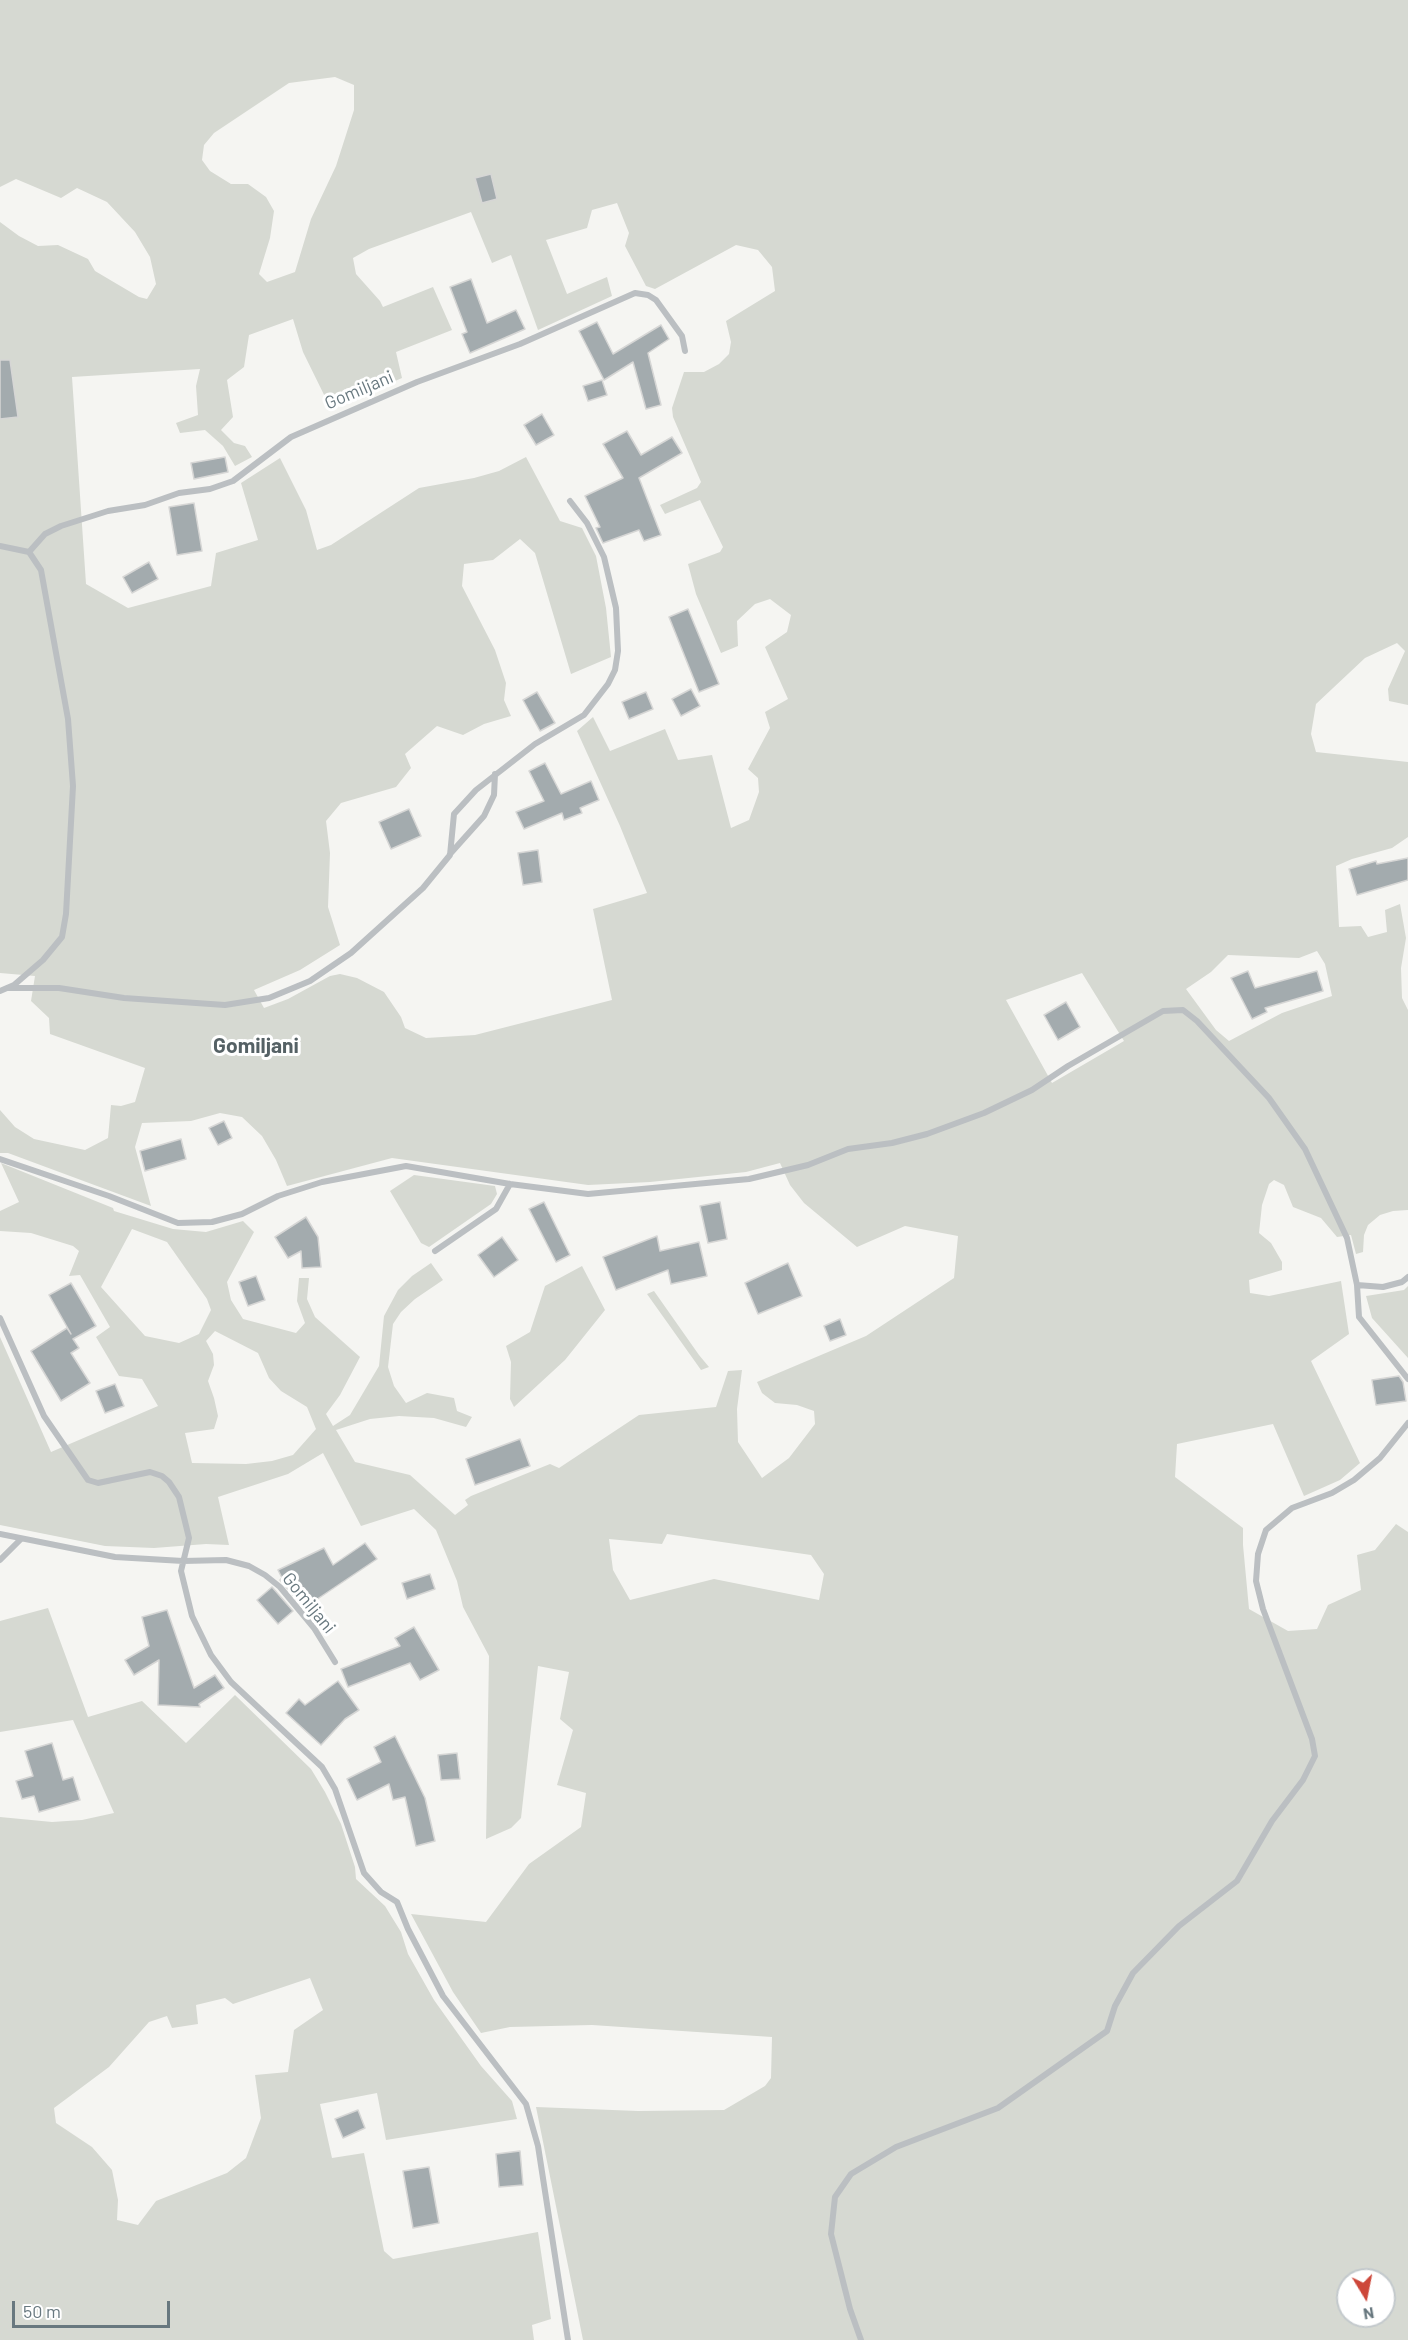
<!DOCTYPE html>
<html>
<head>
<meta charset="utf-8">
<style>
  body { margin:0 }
  #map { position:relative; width:1408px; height:2340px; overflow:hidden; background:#f5f5f2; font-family:Barlow,sans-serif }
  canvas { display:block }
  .north { position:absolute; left:1336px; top:2268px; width:60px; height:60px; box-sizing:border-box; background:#fff; border:2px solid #c3c9cc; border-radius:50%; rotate:170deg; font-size:16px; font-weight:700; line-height:24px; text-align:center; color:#68787f }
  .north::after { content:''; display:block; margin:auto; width:21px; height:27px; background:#cd473a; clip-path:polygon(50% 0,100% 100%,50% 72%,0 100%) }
  .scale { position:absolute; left:12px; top:2301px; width:158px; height:27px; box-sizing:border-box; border:3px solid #68787f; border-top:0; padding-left:8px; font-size:18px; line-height:21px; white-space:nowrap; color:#68787f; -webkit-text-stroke:4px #fff; paint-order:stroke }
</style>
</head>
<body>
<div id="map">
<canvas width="1408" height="2340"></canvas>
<div class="north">N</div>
<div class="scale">50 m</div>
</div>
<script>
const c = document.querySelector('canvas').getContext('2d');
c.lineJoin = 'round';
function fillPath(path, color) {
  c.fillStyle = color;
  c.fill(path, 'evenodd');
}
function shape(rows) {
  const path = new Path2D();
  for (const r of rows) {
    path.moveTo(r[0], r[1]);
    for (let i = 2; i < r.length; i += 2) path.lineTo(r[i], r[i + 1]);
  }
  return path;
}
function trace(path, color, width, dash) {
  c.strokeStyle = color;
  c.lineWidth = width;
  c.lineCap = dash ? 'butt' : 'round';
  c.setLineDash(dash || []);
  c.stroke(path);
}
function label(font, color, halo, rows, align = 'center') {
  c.font = font + ' Barlow,sans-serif';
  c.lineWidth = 6;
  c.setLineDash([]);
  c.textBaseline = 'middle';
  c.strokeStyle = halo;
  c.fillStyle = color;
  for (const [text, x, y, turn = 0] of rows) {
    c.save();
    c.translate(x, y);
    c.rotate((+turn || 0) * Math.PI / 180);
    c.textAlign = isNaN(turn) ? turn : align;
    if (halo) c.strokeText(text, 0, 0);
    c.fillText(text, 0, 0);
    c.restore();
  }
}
fillPath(shape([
  [0,0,1408,0,1408,705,1389,701,1388,689,1405,651,1397,643,1365,658,1316,704,1311,734,1316,752,1408,762,1408,837,1392,848,1352,859,1336,866,1339,927,1361,926,1368,937,1387,932,1385,910,1400,904,1406,938,1401,968,1402,998,1408,1010,1408,1210,1393,1211,1380,1215,1368,1225,1364,1235,1363,1252,1356,1254,1351,1235,1337,1237,1321,1218,1293,1207,1284,1185,1274,1180,1269,1184,1262,1205,1259,1233,1271,1243,1282,1262,1282,1270,1249,1280,1250,1293,1269,1296,1341,1281,1349,1334,1311,1361,1360,1463,1340,1480,1304,1496,1273,1424,1177,1444,1175,1477,1243,1528,1243,1545,1249,1609,1288,1631,1317,1629,1328,1605,1361,1590,1357,1555,1375,1550,1396,1524,1408,1532,1408,2340,583,2340,536,2107,638,2111,724,2110,765,2086,771,2078,772,2037,592,2025,510,2027,481,2033,453,1992,411,1914,486,1922,529,1864,581,1827,586,1793,557,1785,573,1730,560,1719,569,1672,538,1666,521,1818,511,1828,486,1839,489,1656,463,1607,457,1581,436,1530,414,1509,361,1526,323,1453,288,1474,218,1497,229,1545,206,1544,154,1548,105,1546,0,1525,0,1337,51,1452,158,1406,142,1379,119,1376,96,1337,110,1327,80,1275,69,1276,79,1251,73,1246,31,1233,0,1231,0,1211,19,1202,1,1163,113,1208,114,1211,173,1229,206,1232,243,1221,254,1232,227,1282,231,1300,243,1319,296,1333,305,1323,297,1301,299,1278,309,1278,307,1299,315,1317,360,1357,340,1395,326,1414,333,1426,350,1415,379,1366,384,1316,398,1290,412,1276,431,1263,443,1280,415,1299,401,1312,393,1324,388,1367,394,1386,406,1403,427,1393,454,1398,457,1411,472,1417,466,1427,434,1418,399,1416,370,1419,336,1430,355,1462,410,1475,455,1515,468,1505,465,1500,471,1496,550,1464,559,1468,639,1415,716,1407,728,1371,742,1370,737,1409,738,1442,762,1478,789,1458,815,1424,814,1411,797,1405,775,1403,762,1393,757,1382,866,1336,954,1278,958,1236,905,1226,857,1247,804,1203,790,1185,780,1163,746,1172,650,1182,588,1185,392,1158,287,1186,276,1160,262,1136,242,1117,220,1113,191,1121,142,1123,135,1147,151,1206,8,1153,0,1153,0,1110,15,1127,34,1139,85,1150,108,1138,111,1105,121,1106,135,1102,145,1068,50,1034,49,1018,31,1001,35,976,0,973,0,222,19,236,38,246,58,245,88,259,95,271,139,297,147,299,156,284,150,257,135,232,107,202,77,188,61,198,16,179,0,187],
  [335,77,354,85,354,110,336,166,311,219,295,272,267,282,259,274,270,238,274,211,266,197,248,184,231,184,210,171,202,160,204,145,214,133,289,83],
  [617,203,629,233,625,246,646,286,655,289,736,245,758,250,772,267,775,291,726,321,731,342,729,354,719,364,704,372,684,372,672,408,673,417,701,482,697,488,660,505,665,514,700,500,723,547,720,552,688,564,696,594,721,653,738,646,737,621,755,604,770,599,791,615,787,632,765,647,788,699,765,712,770,728,748,769,758,778,759,792,749,820,731,828,712,755,678,760,665,729,610,751,593,717,577,731,620,826,647,893,593,909,612,1000,475,1035,426,1038,405,1028,401,1017,384,992,357,978,340,974,330,976,288,999,264,1008,254,990,300,970,340,945,328,907,330,853,326,821,341,803,396,787,411,768,405,754,437,726,463,735,484,724,511,716,504,700,506,683,495,650,462,586,464,564,493,560,520,539,535,553,571,674,611,657,606,608,596,556,582,528,560,521,526,457,499,471,474,478,419,488,331,545,317,550,306,510,280,458,241,483,258,540,216,553,211,586,128,608,86,584,72,377,200,369,196,386,198,415,176,423,180,433,205,430,223,446,235,466,252,457,245,446,234,443,221,430,233,417,227,380,244,367,249,335,293,319,303,352,331,409,402,378,396,352,452,330,433,287,383,307,380,301,356,274,353,258,369,249,471,212,492,263,511,255,538,330,612,296,607,277,567,294,546,240,587,228,592,210],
  [1317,951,1325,964,1332,996,1282,1013,1229,1041,1216,1030,1186,989,1211,972,1228,955,1299,958],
  [1082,973,1124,1041,1052,1083,1006,1000],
  [132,1229,167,1242,207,1299,211,1310,199,1334,179,1343,145,1336,101,1287],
  [215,1331,258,1353,269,1378,281,1391,307,1407,316,1429,293,1455,272,1461,246,1464,192,1463,185,1433,214,1429,218,1416,214,1398,208,1381,214,1365,213,1354,206,1341],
  [667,1534,811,1555,824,1574,819,1600,714,1579,630,1600,613,1570,609,1539,662,1544],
  [1348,2280,1384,2280,1384,2316,1348,2316],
  [414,1175,495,1186,497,1194,491,1204,429,1247,421,1243,390,1191],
  [582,1266,605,1310,565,1360,514,1407,510,1399,511,1362,506,1346,530,1332,545,1286],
  [1408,1286,1408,1358,1372,1318,1366,1296,1404,1290],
  [654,1291,699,1355,709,1367,701,1370,647,1294],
  [48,1608,88,1717,142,1701,186,1743,235,1695,311,1769,325,1792,341,1824,355,1867,356,1879,385,1906,401,1932,408,1954,434,2000,481,2066,512,2101,517,2119,386,2140,377,2093,320,2104,332,2158,364,2153,384,2251,393,2259,538,2232,551,2319,532,2325,534,2340,0,2340,0,1817,52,1822,82,1820,114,1813,73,1720,0,1732,0,1621],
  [310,1978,323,2010,294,2030,288,2072,255,2075,261,2118,246,2158,227,2173,156,2201,138,2225,117,2220,118,2200,112,2170,92,2147,56,2123,54,2108,109,2067,149,2022,167,2016,172,2028,198,2024,196,2005,225,1998,233,2004]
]), '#d6d9d2');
const building = shape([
  [491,174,497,199,482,203,475,178,491,174],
  [471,279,487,323,516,310,525,329,470,353,462,334,467,332,450,287,471,279],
  [597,322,613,354,661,325,669,339,648,353,661,405,646,409,633,362,604,380,579,331,597,322],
  [0,360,10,360,18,417,0,419,0,360],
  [602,380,607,395,588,401,583,386,602,380],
  [542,414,554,435,536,445,524,425,542,414],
  [627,431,641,455,672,437,682,453,639,478,661,535,644,541,639,530,603,543,596,528,600,527,585,496,623,478,603,444,627,431],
  [225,457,228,472,194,479,191,463,225,457],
  [194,503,202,551,177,555,169,507,194,503],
  [149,562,158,579,132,593,123,577,149,562],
  [688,609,719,684,699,692,669,617,688,609],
  [691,689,700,706,681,716,672,699,691,689],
  [537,692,555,723,540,731,523,700,537,692],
  [646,692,653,709,629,719,622,702,646,692],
  [545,763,561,794,591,781,599,800,580,808,582,813,564,820,562,813,524,829,516,812,544,801,529,771,545,763],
  [409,809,421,836,391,849,379,822,409,809],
  [538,850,542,882,523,885,518,853,538,850],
  [1408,858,1408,880,1357,895,1349,869,1376,861,1377,864,1408,858],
  [1248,971,1255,988,1317,971,1323,991,1265,1008,1267,1012,1252,1019,1231,978,1248,971],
  [1066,1002,1080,1027,1058,1040,1044,1015,1066,1002],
  [224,1121,232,1138,218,1145,209,1128,224,1121],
  [181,1139,186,1159,145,1171,140,1151,181,1139],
  [544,1202,570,1255,556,1262,529,1209,544,1202],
  [720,1202,727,1239,708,1243,700,1206,720,1202],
  [306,1217,318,1237,321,1267,302,1268,301,1251,288,1258,275,1237,306,1217],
  [657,1236,660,1251,699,1242,707,1276,671,1284,668,1270,616,1290,603,1257,657,1236],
  [502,1237,518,1260,494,1277,478,1255,502,1237],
  [788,1263,802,1296,758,1314,745,1283,788,1263],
  [256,1276,265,1300,248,1306,239,1282,256,1276],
  [71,1283,96,1326,73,1339,79,1348,71,1353,90,1383,61,1401,31,1351,67,1328,71,1334,49,1295,71,1283],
  [840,1319,846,1335,830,1341,824,1326,840,1319],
  [1399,1376,1403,1382,1406,1401,1376,1405,1372,1380,1399,1376],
  [115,1384,124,1406,105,1413,96,1391,115,1384],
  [520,1439,530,1466,475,1485,466,1459,520,1439],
  [365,1543,377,1559,304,1608,280,1580,282,1578,278,1570,324,1548,333,1565,365,1543],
  [430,1574,435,1589,407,1599,402,1583,430,1574],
  [272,1587,293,1611,278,1624,257,1600,272,1587],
  [167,1610,194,1688,215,1675,224,1688,199,1704,200,1707,158,1705,159,1660,134,1675,125,1660,149,1646,142,1617,167,1610],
  [414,1627,439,1670,420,1680,410,1663,348,1687,341,1669,400,1646,395,1638,414,1627],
  [338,1681,359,1710,345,1719,321,1745,286,1713,299,1699,305,1705,338,1681],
  [395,1736,425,1798,435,1841,416,1846,405,1797,393,1800,389,1784,357,1800,347,1779,381,1762,374,1747,395,1736],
  [52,1743,63,1780,73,1777,80,1800,39,1812,34,1796,22,1799,16,1781,33,1776,25,1751,52,1743],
  [457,1753,460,1779,441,1780,438,1755,457,1753],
  [358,2110,365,2128,343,2138,335,2119,358,2110],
  [520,2151,523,2185,499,2187,496,2154,520,2151],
  [429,2167,439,2223,413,2228,403,2171,429,2167]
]);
fillPath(building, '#a3abae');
trace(building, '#d6d6d5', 1.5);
trace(shape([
  [0,546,29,552,41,570,68,719,73,786,66,914,62,937,43,960,14,985,0,991],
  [29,552,45,534,61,526,108,511,145,505,179,493,210,489,233,481,291,437,417,382,520,344,635,293,648,295,656,300,682,336,685,351],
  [450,854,484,816,494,795,495,774],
  [8,988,59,988,124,998,225,1005,269,998,310,981,351,953,423,888,450,855,454,814,476,790,535,744,584,715,608,684,615,670,618,651,616,608,604,557,587,523,570,501],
  [0,1159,109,1196,178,1223,212,1222,242,1214,278,1196,322,1182,406,1166,510,1184,588,1194,749,1179,808,1165,848,1149,892,1143,927,1134,984,1113,1032,1090,1068,1066,1163,1011,1183,1010,1197,1021,1269,1098,1305,1149,1347,1238,1357,1285],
  [435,1251,496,1209,510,1184],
  [1408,1277,1402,1282,1383,1287,1357,1285,1359,1317,1408,1379],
  [0,1318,44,1416,88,1480,98,1483,150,1472,162,1476,169,1482,179,1497,189,1538,181,1571,192,1616,211,1655,231,1682,322,1767,335,1789,364,1873,381,1892,397,1902,408,1929,443,1996,526,2104,538,2146,568,2340],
  [0,1534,115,1557,183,1561,226,1560,249,1566,265,1575,280,1587,314,1628,335,1662],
  [0,1560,20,1540],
  [861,2340,850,2309,831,2234,835,2197,851,2174,896,2147,998,2108,1107,2031,1115,2006,1133,1973,1179,1926,1237,1881,1272,1821,1303,1780,1315,1756,1312,1739,1263,1609,1256,1581,1258,1554,1266,1530,1292,1508,1332,1493,1354,1480,1380,1458,1408,1423]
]), '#bbbfc2', 6);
label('18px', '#68787f', '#fff', [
  ["Gomiljani",359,390,-23],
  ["Gomiljani",309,1603,51]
]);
label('bold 21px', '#556165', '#fff', [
  ["Gomiljani",256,1046]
]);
</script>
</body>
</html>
